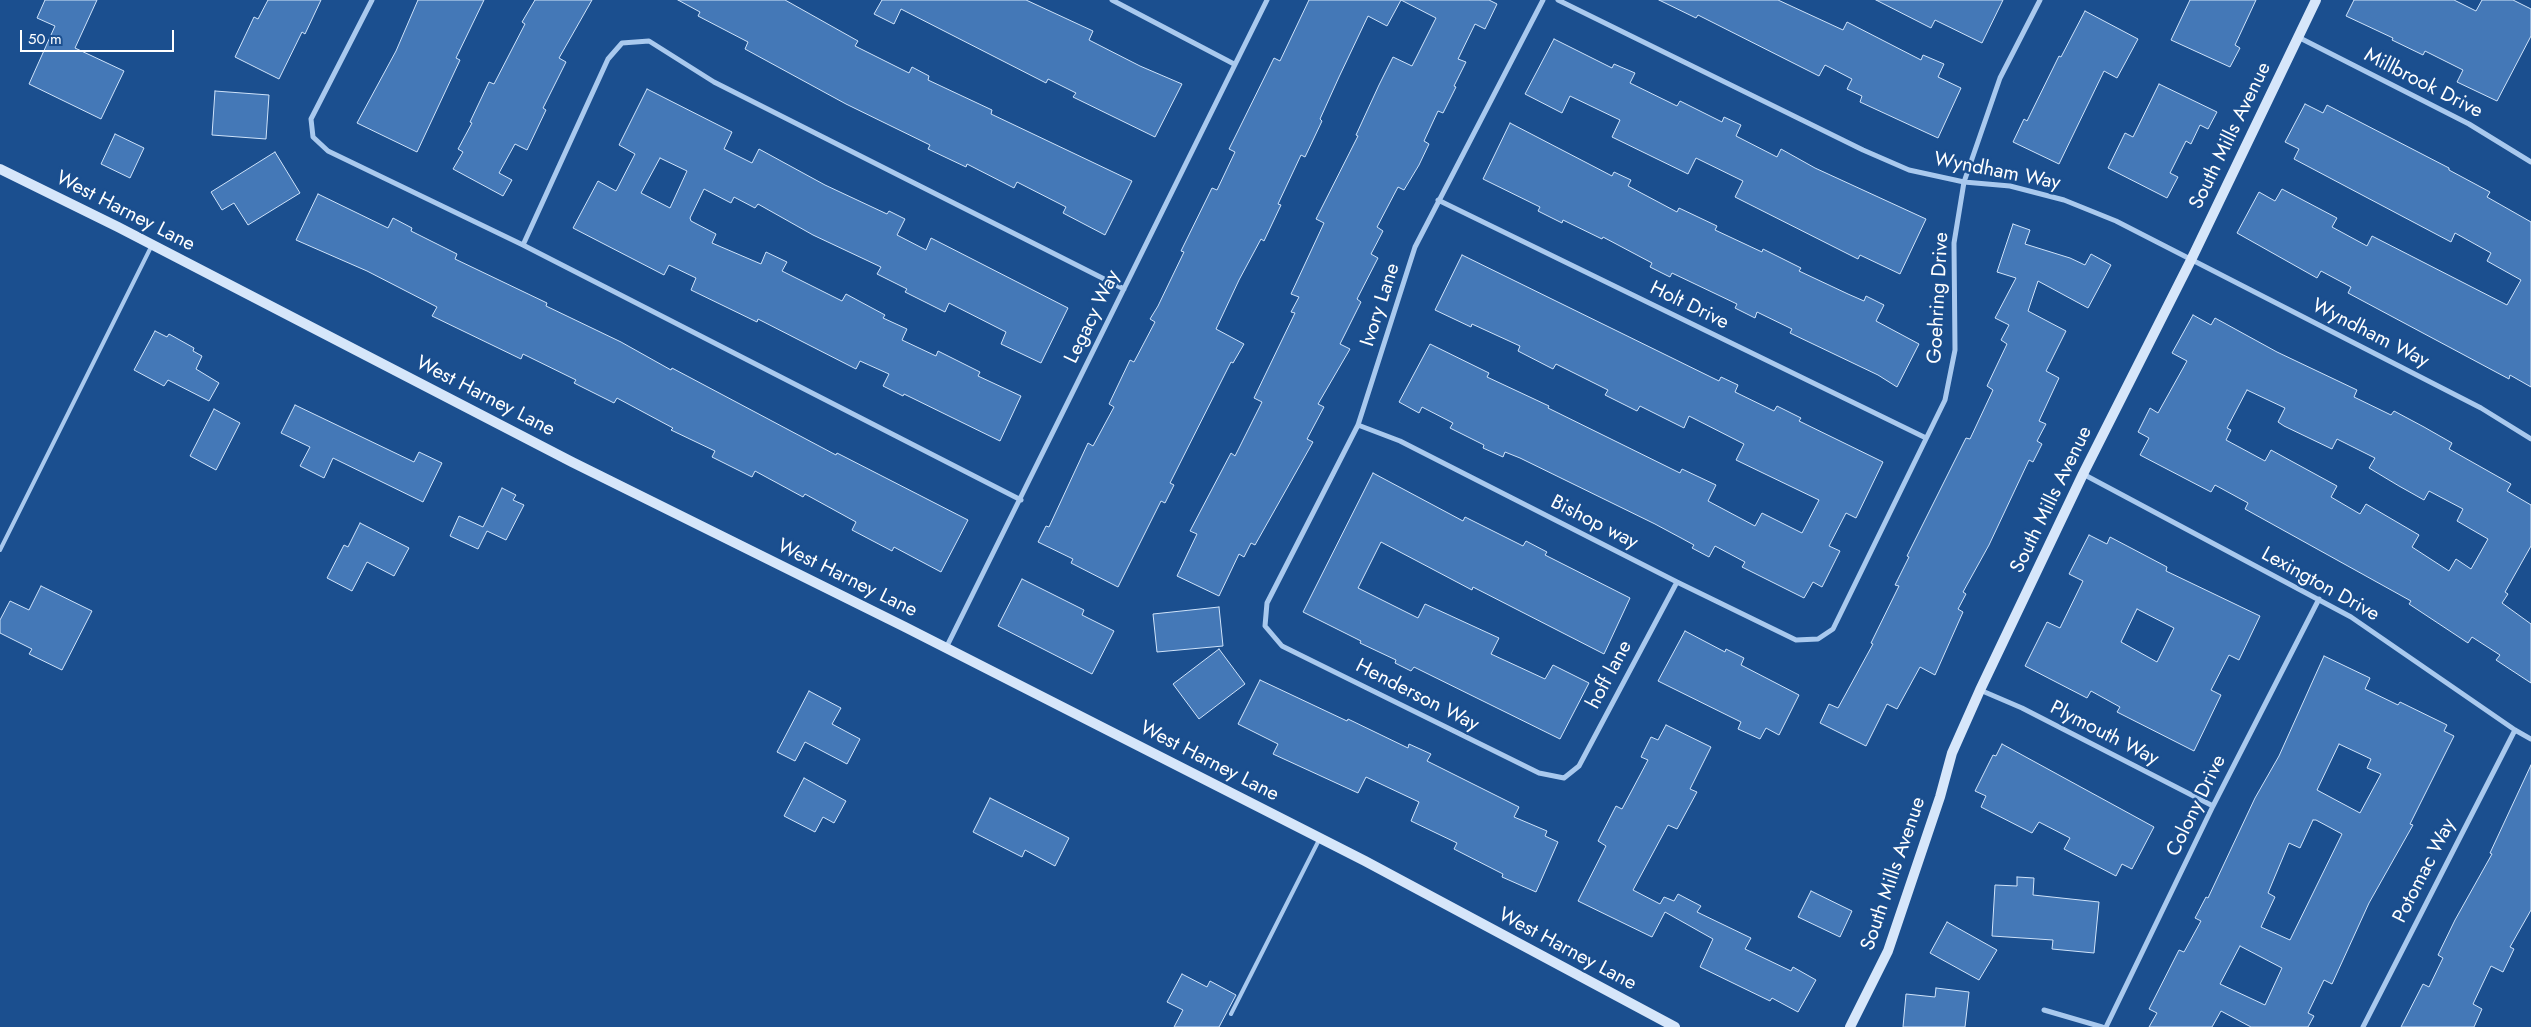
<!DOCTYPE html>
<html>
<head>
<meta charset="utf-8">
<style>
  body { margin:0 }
  #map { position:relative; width:2531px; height:1027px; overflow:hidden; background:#1b4f8f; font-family:Jost,sans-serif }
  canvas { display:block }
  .scale { position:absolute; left:20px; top:30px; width:154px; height:22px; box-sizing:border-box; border:2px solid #fff; border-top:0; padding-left:6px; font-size:15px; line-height:18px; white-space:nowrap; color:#fff; -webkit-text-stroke:4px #1b4f8f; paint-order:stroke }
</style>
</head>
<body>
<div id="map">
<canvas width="2531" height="1027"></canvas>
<div class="scale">50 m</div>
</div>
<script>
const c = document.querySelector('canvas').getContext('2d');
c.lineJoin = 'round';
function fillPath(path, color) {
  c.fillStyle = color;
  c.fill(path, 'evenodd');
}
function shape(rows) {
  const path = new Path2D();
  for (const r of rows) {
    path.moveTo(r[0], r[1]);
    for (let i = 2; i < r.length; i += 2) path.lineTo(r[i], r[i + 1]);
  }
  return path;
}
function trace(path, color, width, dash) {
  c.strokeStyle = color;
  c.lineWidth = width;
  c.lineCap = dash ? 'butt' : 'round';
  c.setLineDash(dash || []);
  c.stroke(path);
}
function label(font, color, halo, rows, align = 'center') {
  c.font = font + ' Jost,sans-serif';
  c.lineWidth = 5;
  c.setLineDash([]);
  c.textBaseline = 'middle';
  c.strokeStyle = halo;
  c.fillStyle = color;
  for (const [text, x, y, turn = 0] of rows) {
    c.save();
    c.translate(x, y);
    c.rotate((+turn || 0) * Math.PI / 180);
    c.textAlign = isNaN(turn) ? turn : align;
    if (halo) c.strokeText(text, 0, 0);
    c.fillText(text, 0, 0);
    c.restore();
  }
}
const building = shape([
  [45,0,97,0,75,48,124,71,101,119,29,84,55,26,37,18,45,0],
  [268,0,321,0,305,34,302,32,279,79,235,57,254,17,258,19,268,0],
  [418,0,484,0,456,58,460,60,417,152,357,123,396,51,418,0],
  [535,0,592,0,559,58,566,62,543,108,546,110,527,150,515,144,499,173,512,180,503,196,453,169,463,152,458,149,472,123,470,122,489,82,494,84,525,24,522,22,535,0],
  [678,0,785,0,858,41,855,46,909,73,912,67,929,76,928,80,992,110,991,114,1132,181,1105,235,1063,213,1066,207,1017,182,1014,188,967,164,966,167,928,149,930,145,846,104,745,49,748,42,698,16,700,12,678,0],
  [882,0,1026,0,1093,31,1089,40,1140,66,1182,84,1155,137,1073,97,1076,93,1048,79,1046,83,901,9,894,24,874,14,882,0],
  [1309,0,1489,0,1497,4,1485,29,1475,24,1458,59,1466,62,1454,86,1456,87,1443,113,1438,111,1424,141,1429,144,1419,165,1404,190,1398,187,1377,227,1383,231,1371,254,1378,258,1357,299,1361,302,1340,344,1350,349,1318,404,1324,407,1307,439,1313,442,1255,545,1251,543,1244,557,1239,554,1219,596,1177,576,1197,534,1190,531,1231,453,1235,456,1262,402,1254,398,1295,313,1291,312,1299,297,1291,294,1324,223,1316,219,1358,136,1356,135,1379,85,1393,57,1412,66,1436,18,1401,0,1387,26,1368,16,1339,77,1320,119,1322,121,1305,157,1301,155,1278,204,1281,205,1264,241,1261,239,1239,280,1216,329,1244,344,1233,363,1231,362,1170,483,1174,485,1165,503,1161,501,1118,587,1071,563,1073,559,1038,542,1046,526,1049,527,1088,443,1093,446,1114,407,1109,404,1130,360,1134,362,1155,322,1150,319,1158,306,1184,252,1181,251,1212,188,1217,190,1235,152,1229,149,1238,131,1274,58,1280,61,1309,0],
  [1659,0,1778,0,1843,30,1847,22,1921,60,1923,55,1944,64,1938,77,1961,88,1938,138,1860,102,1862,96,1847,89,1852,79,1825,65,1819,76,1698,15,1696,18,1659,0],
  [1876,0,2003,0,1982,43,1935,20,1931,28,1876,0],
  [2190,0,2256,0,2235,45,2240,48,2230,67,2171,40,2190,0],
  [2354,0,2454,0,2476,11,2482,0,2513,0,2531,9,2531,36,2497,101,2457,82,2463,70,2425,51,2423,55,2392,40,2393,38,2346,16,2354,0],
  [2085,11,2138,39,2117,78,2104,71,2059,164,2013,142,2024,119,2027,121,2059,56,2061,57,2085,11],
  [1554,39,1612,68,1614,64,1635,73,1630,83,1677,106,1680,101,1722,122,1724,117,1741,125,1736,136,1777,157,1781,149,1815,168,1926,219,1900,274,1860,255,1858,259,1735,197,1743,181,1696,158,1688,174,1612,137,1620,120,1570,96,1562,113,1525,94,1554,39],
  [2159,84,2217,112,2208,129,2200,125,2191,144,2186,141,2170,173,2178,177,2167,198,2108,168,2125,133,2133,137,2159,84],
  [647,89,732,132,724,149,752,163,759,149,825,185,887,214,889,211,905,219,897,235,926,250,931,238,1068,308,1041,363,1001,344,1006,332,949,303,945,312,905,292,907,289,877,274,881,267,813,235,758,204,755,208,734,197,731,203,704,189,690,218,691,221,716,234,712,243,761,264,766,252,787,262,782,271,842,301,846,294,885,315,883,318,907,329,902,340,936,356,938,351,980,372,978,376,1021,396,1000,441,904,394,903,396,883,386,889,374,860,361,856,369,758,319,757,322,691,290,696,278,669,265,664,275,573,228,598,181,616,191,635,154,619,145,647,89],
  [660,158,687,171,670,208,641,193,660,158],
  [215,91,269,95,266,139,212,135,215,91],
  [2305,104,2323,113,2327,105,2449,168,2449,170,2490,192,2487,197,2531,222,2531,387,2510,375,2509,379,2348,293,2351,287,2321,271,2317,278,2237,233,2259,192,2275,201,2282,189,2337,218,2332,227,2367,246,2372,236,2507,305,2521,280,2487,261,2491,253,2455,233,2451,242,2294,159,2299,149,2285,142,2305,104],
  [1510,123,1612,176,1614,172,1631,180,1628,186,1677,212,1679,208,1717,226,1715,230,1762,252,1763,249,1801,268,1799,271,1848,294,1864,301,1866,296,1884,305,1876,321,1919,344,1897,387,1878,375,1790,333,1792,329,1757,312,1755,318,1735,308,1737,304,1672,273,1670,277,1650,267,1652,263,1603,237,1602,239,1563,220,1562,223,1538,211,1540,207,1483,179,1510,123],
  [115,134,144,148,130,178,101,164,115,134],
  [275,152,300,193,248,225,234,203,222,210,211,192,275,152],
  [318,194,388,228,393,218,412,228,411,231,457,254,455,259,547,303,546,306,621,342,671,370,672,368,836,455,837,453,968,520,941,572,894,547,892,551,852,530,856,522,805,494,803,497,755,471,752,477,712,457,715,451,671,430,673,428,617,398,614,403,574,383,576,380,523,354,521,359,432,316,437,307,367,271,296,240,318,194],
  [2013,224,2030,230,2025,244,2070,258,2085,265,2091,254,2111,265,2088,308,2038,281,2028,311,2066,331,2046,371,2059,378,2039,421,2046,424,2037,441,2042,444,2033,462,2029,460,1989,545,1963,592,1966,594,1958,609,1963,612,1935,675,1920,667,1897,709,1887,704,1866,746,1820,723,1829,704,1838,708,1873,644,1871,643,1899,586,1895,585,1909,557,1907,556,1966,438,1970,439,1993,390,1987,386,2007,344,2001,340,2009,325,1995,318,2016,278,1997,272,2013,224],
  [1462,255,1719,381,1721,377,1738,385,1735,392,1774,411,1777,406,1801,418,1799,421,1883,462,1856,518,1846,513,1829,546,1840,551,1822,587,1813,582,1804,598,1742,567,1745,562,1715,546,1709,557,1692,548,1694,545,1655,524,1520,458,1505,452,1503,457,1483,448,1484,445,1450,428,1453,423,1422,407,1419,413,1399,402,1430,344,1489,373,1487,377,1549,406,1548,408,1680,473,1682,469,1716,485,1708,501,1755,526,1762,513,1802,533,1819,500,1736,460,1744,444,1689,416,1684,428,1640,406,1637,411,1605,395,1608,390,1556,364,1553,369,1518,351,1520,346,1472,324,1471,327,1435,310,1462,255],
  [2193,315,2211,325,2215,318,2277,352,2357,390,2354,397,2391,415,2394,411,2424,427,2452,443,2449,449,2511,484,2507,491,2531,505,2531,546,2505,592,2508,594,2502,603,2531,624,2531,683,2496,660,2500,655,2472,637,2468,643,2409,604,2411,601,2245,509,2248,503,2215,485,2211,492,2140,455,2149,438,2138,432,2150,408,2158,413,2187,361,2172,353,2193,315],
  [2247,390,2285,408,2278,422,2284,426,2332,449,2337,439,2375,458,2369,468,2399,486,2424,500,2429,491,2463,509,2457,521,2488,539,2471,569,2456,559,2449,571,2412,547,2419,535,2366,504,2360,514,2331,497,2337,486,2271,450,2265,461,2226,440,2231,430,2227,428,2247,390],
  [155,331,167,337,169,334,194,348,193,351,202,356,196,369,219,383,209,401,168,380,164,386,134,370,155,331],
  [295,405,414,462,419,452,442,463,423,502,333,458,324,478,300,466,310,447,281,433,295,405],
  [214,409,240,423,216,470,190,456,214,409],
  [1373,473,1463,521,1465,517,1523,546,1526,541,1547,552,1545,555,1630,598,1604,654,1473,587,1472,590,1381,542,1358,588,1418,618,1425,604,1499,638,1491,654,1545,679,1553,665,1589,683,1560,739,1414,667,1411,671,1395,663,1396,660,1360,643,1361,641,1303,612,1373,473],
  [502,488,516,495,513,500,524,505,506,540,487,531,478,549,450,536,459,516,483,527,502,488],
  [360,523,409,548,394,576,367,562,352,591,327,578,344,545,348,547,360,523],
  [2089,535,2107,544,2110,537,2167,567,2166,571,2260,616,2239,660,2229,655,2211,690,2221,695,2194,751,2117,712,2120,707,2091,691,2087,698,2025,666,2047,622,2060,628,2083,581,2069,574,2089,535],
  [2137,609,2174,628,2157,662,2121,642,2137,609],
  [1022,579,1084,610,1082,615,1114,631,1092,674,998,626,1022,579],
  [41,586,92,611,62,670,29,654,32,649,0,633,0,620,10,601,29,610,41,586],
  [1219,607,1223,646,1157,652,1153,614,1219,607],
  [1685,631,1725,652,1726,649,1744,658,1741,665,1799,695,1779,735,1766,728,1760,739,1738,729,1741,722,1658,681,1685,631],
  [1219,649,1245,684,1199,719,1173,684,1219,649],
  [2324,656,2370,678,2365,689,2398,705,2400,702,2447,725,2444,731,2454,736,2410,824,2413,825,2369,903,2332,984,2324,980,2308,1013,2314,1016,2308,1027,2251,1027,2221,1011,2212,1027,2149,1027,2157,1013,2149,1009,2179,950,2184,952,2201,921,2195,918,2206,897,2208,898,2255,798,2279,756,2324,656],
  [2339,744,2371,759,2367,768,2381,774,2360,813,2317,790,2339,744],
  [2313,820,2316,820,2342,834,2290,940,2261,927,2275,897,2268,893,2289,843,2300,848,2313,820],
  [2240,946,2282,968,2265,1005,2220,984,2240,946],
  [1260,680,1347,721,1348,719,1408,748,1409,744,1431,754,1427,761,1519,807,1514,817,1547,831,1545,836,1558,842,1536,892,1502,877,1503,874,1454,849,1457,843,1411,821,1419,802,1366,777,1358,793,1273,754,1278,744,1238,724,1260,680],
  [809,691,841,708,832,724,860,739,847,764,805,742,795,761,777,752,809,691],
  [1666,725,1711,747,1690,789,1697,792,1677,829,1668,825,1633,890,1660,904,1664,897,1674,901,1678,894,1701,906,1697,912,1751,938,1745,949,1791,971,1793,967,1816,980,1798,1012,1772,998,1770,1001,1700,967,1713,939,1665,912,1652,937,1578,901,1606,846,1598,841,1616,806,1622,809,1648,760,1641,757,1651,737,1658,740,1666,725],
  [2002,744,2154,827,2132,869,2122,864,2116,876,2064,849,2070,838,2039,822,2032,833,1981,807,1986,796,1975,791,1993,755,1996,756,2002,744],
  [2531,765,2531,910,2510,947,2514,949,2503,972,2491,966,2473,1004,2482,1009,2474,1027,2401,1027,2423,984,2429,987,2443,958,2438,955,2455,920,2492,854,2490,853,2531,765],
  [804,778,846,801,834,823,823,817,815,832,784,816,804,778],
  [990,798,1069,838,1055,866,1025,850,1022,857,973,832,990,798],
  [2017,877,2034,878,2033,895,2099,902,2094,953,2052,949,2053,940,1992,936,1995,885,2017,886,2017,877],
  [1811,891,1852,911,1840,937,1798,917,1811,891],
  [1947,922,1997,950,1979,980,1930,953,1947,922],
  [1182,974,1207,987,1210,981,1236,995,1219,1027,1174,1027,1183,1010,1167,1002,1182,974],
  [1936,988,1969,992,1965,1027,1903,1027,1906,994,1935,997,1936,988]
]);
fillPath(building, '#4478b7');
trace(building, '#cfe3fa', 1);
trace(shape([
  [0,550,151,247],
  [1231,1014,1320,838]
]), '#a9c9ee', 4);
trace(shape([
  [372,0,311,119,313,137,328,151,523,245,1021,500],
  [1112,0,1234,64],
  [1543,0,1415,247,1358,425,1267,603,1265,626,1282,646,1539,773,1564,778,1579,766,1677,582],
  [1558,0,1863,150,1909,170,1964,182,2010,186,2064,200,2116,221,2481,408,2531,439],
  [2298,37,2469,124,2531,162],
  [1438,200,1926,438],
  [523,245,608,59,622,43,649,41,714,82,1124,289],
  [1358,425,1400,441,1677,582,1796,640,1818,639,1833,629,1945,400,1955,350,1954,243,1964,182,2000,78,2040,0],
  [2083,474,2351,617,2515,730,2531,739],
  [946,648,1267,0],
  [1980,690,2022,708,2213,806],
  [2044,1010,2102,1027],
  [2106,1027,2213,806,2319,599],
  [2363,1027,2515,730]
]), '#a9c9ee', 5);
trace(shape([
  [0,169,118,227,572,462,905,627,1365,861,1675,1027],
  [1850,1027,1888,951,1940,797,1952,753,1980,690,2083,474,2191,260,2316,0]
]), '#d6e6fa', 10);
label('20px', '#fff', '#1b4f8f', [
  ["Millbrook Drive",2423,84,27],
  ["South Mills Avenue",2231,136,-64],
  ["Wyndham Way",1997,172,11],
  ["West Harney Lane",125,212,27],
  ["Goehring Drive",1939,298,-87],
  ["Ivory Lane",1381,305,-72],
  ["Holt Drive",1689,306,26],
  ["Legacy Way",1093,317,-64],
  ["Wyndham Way",2370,334,27],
  ["West Harney Lane",485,397,27],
  ["South Mills Avenue",2052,500,-64],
  ["Bishop way",1594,523,27],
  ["West Harney Lane",847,579,26],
  ["Lexington Drive",2320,585,29],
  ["hoff lane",1610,675,-62],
  ["Henderson Way",1417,696,27],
  ["Plymouth Way",2104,734,27],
  ["West Harney Lane",1209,762,27],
  ["Colony Drive",2197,806,-64],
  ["Potomac Way",2425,871,-63],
  ["South Mills Avenue",1894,874,-71],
  ["West Harney Lane",1567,950,28]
]);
</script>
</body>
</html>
